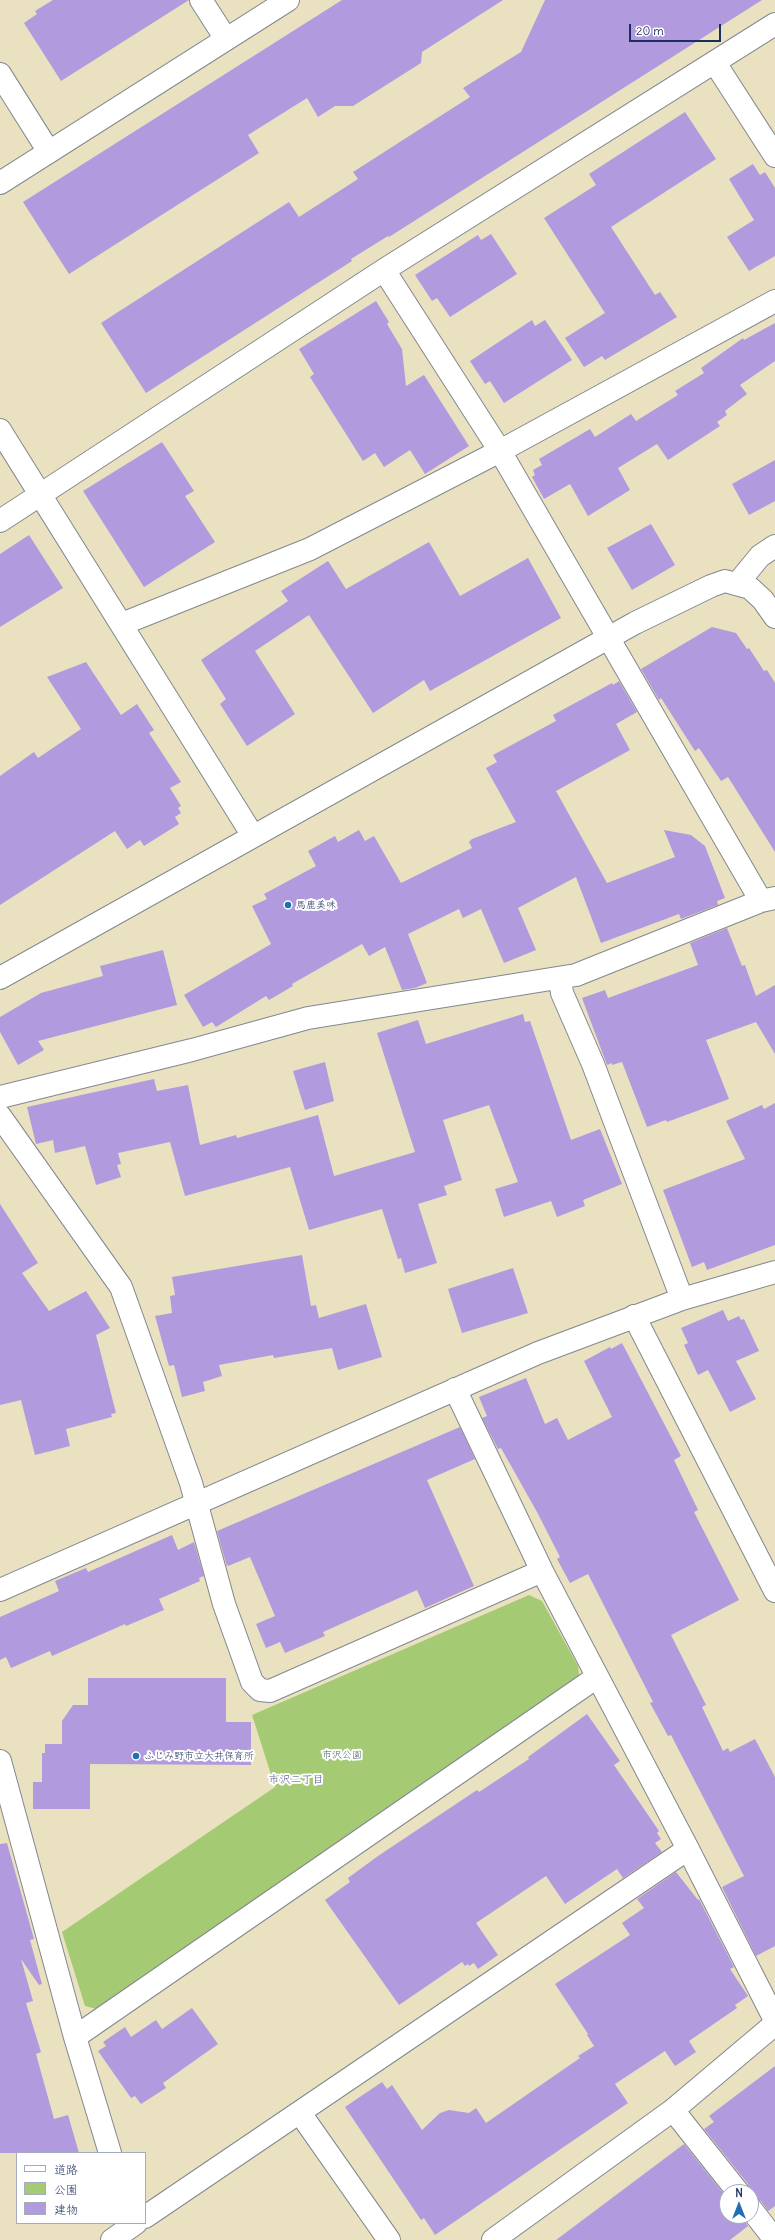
<!DOCTYPE html>
<html>
<head>
<meta charset="utf-8">
<style>
  body { margin:0 }
  #map { position:relative; width:775px; height:2240px; overflow:hidden; background:#eae1c0; font-family:Delius,"Klee One",sans-serif }
  canvas { display:block }
  .legend { position:absolute; left:16px; top:2152px; width:130px; height:72px; box-sizing:border-box; background:#fff; border:1px solid #a4acbf; margin:0; padding:5px 7px; list-style:none; font-size:12px; color:#1b2f5e }
  .legend li { display:flex; align-items:center; gap:8px; height:20px }
  .legend b { width:20px; border:1px solid #a4acbf }
  .north { position:absolute; left:719px; top:2184px; width:40px; height:40px; box-sizing:border-box; background:#fff; border:1px solid #a4acbf; border-radius:50%; rotate:0deg; font-size:11px; font-weight:700; line-height:16px; text-align:center; color:#1b2f5e }
  .north::after { content:''; display:block; margin:auto; width:14px; height:18px; background:#1f6fb2; clip-path:polygon(50% 0,100% 100%,50% 72%,0 100%) }
  .scale { position:absolute; left:629px; top:24px; width:92px; height:18px; box-sizing:border-box; border:2px solid #1b2f5e; border-top:0; padding-left:5px; font-size:12px; line-height:14px; white-space:nowrap; color:#1b2f5e; -webkit-text-stroke:3px #fff; paint-order:stroke }
</style>
</head>
<body>
<div id="map">
<canvas width="775" height="2240"></canvas>
<ul class="legend">
<li><b style="height:5px;background:#fff"></b>道路</li>
<li><b style="height:11px;background:#a5ca74"></b>公園</li>
<li><b style="height:11px;background:#b29adf"></b>建物</li>
</ul>
<div class="north">N</div>
<div class="scale">20 m</div>
</div>
<script>
const c = document.querySelector('canvas').getContext('2d');
c.lineJoin = 'round';
function fillPath(path, color) {
  c.fillStyle = color;
  c.fill(path, 'evenodd');
}
function shape(rows) {
  const path = new Path2D();
  for (const r of rows) {
    path.moveTo(r[0], r[1]);
    for (let i = 2; i < r.length; i += 2) path.lineTo(r[i], r[i + 1]);
  }
  return path;
}
function trace(path, color, width, dash) {
  c.strokeStyle = color;
  c.lineWidth = width;
  c.lineCap = dash ? 'butt' : 'round';
  c.setLineDash(dash || []);
  c.stroke(path);
}
function label(font, color, halo, rows, align = 'center') {
  c.font = font + ' Delius,"Klee One",sans-serif';
  c.lineWidth = 4;
  c.setLineDash([]);
  c.textBaseline = 'middle';
  c.strokeStyle = halo;
  c.fillStyle = color;
  for (const [text, x, y, turn = 0] of rows) {
    c.save();
    c.translate(x, y);
    c.rotate((+turn || 0) * Math.PI / 180);
    c.textAlign = isNaN(turn) ? turn : align;
    if (halo) c.strokeText(text, 0, 0);
    c.fillText(text, 0, 0);
    c.restore();
  }
}
fillPath(shape([
  [529,1595,542,1601,578,1666,579,1674,575,1681,100,2010,85,2006,62,1932,275,1787,252,1715]
]), '#a5ca74');
fillPath(shape([
  [53,0,189,0,61,81,24,23,37,14,35,11],
  [342,0,503,0,422,52,421,63,353,106,335,106,318,117,307,98,248,135,259,153,69,274,23,202],
  [545,0,762,0,389,237,388,236,351,259,352,261,146,393,101,323,289,202,299,217,358,179,353,172,470,97,463,88,521,52],
  [685,112,716,159,611,227,655,295,660,292,677,317,605,360,602,356,584,367,565,338,605,313,544,218,596,185,589,174],
  [753,164,760,175,765,172,775,188,775,256,749,271,727,237,754,220,729,179],
  [491,234,517,274,450,317,437,298,432,301,415,275,478,235,481,240],
  [376,301,389,322,387,324,402,349,406,386,424,375,469,446,425,474,410,450,384,467,375,453,363,461,310,377,314,374,299,349],
  [532,320,535,326,545,320,572,360,504,403,490,381,485,384,470,361],
  [775,323,775,361,740,385,747,394,725,411,727,415,717,422,720,426,668,460,657,444,618,468,630,490,588,516,570,484,544,499,532,477,535,475,533,470,542,465,539,459,590,429,595,437,631,414,636,421,678,395,675,391,704,373,701,368,743,338,744,340],
  [162,442,194,491,185,496,215,542,144,587,83,491],
  [775,460,775,501,749,515,732,484],
  [651,524,675,565,632,590,607,548],
  [29,535,63,588,0,627,0,554],
  [429,542,460,596,528,558,561,618,430,691,424,680,373,713,309,615,255,651,295,714,247,746,220,704,226,699,201,660,288,601,281,591,328,561,346,589],
  [712,627,736,633,747,649,749,648,764,671,767,670,775,683,775,852,728,777,721,781,699,748,695,751,661,698,659,700,641,669],
  [86,662,121,715,137,704,154,730,149,733,181,782,170,788,181,806,178,808,181,813,175,817,179,824,144,846,140,840,127,849,115,831,0,905,0,776,34,752,38,758,81,729,47,677],
  [619,681,637,712,616,724,630,750,556,791,607,883,675,857,664,830,691,835,705,846,725,898,717,901,718,905,681,919,679,914,601,943,576,877,518,908,536,950,504,963,481,909,463,918,459,909,408,934,427,983,415,988,402,990,385,947,369,956,362,944,292,984,293,986,269,1000,266,996,216,1027,212,1022,203,1027,184,995,271,944,252,906,267,899,264,894,316,866,308,851,335,836,338,842,359,830,365,841,374,836,401,883,472,848,469,842,472,839,516,822,486,768,497,762,493,755,556,721,553,715,612,683,613,685],
  [727,928,742,966,745,965,756,996,775,985,775,1054,756,1022,706,1040,729,1099,667,1122,666,1120,647,1127,622,1062,612,1065,612,1063,607,1065,582,998,605,990,608,998,698,965,690,943],
  [163,950,177,1005,38,1041,44,1050,18,1065,0,1032,0,1017,41,993,103,976,100,966],
  [523,1014,525,1022,530,1021,571,1140,600,1129,622,1184,583,1200,585,1206,557,1217,551,1201,504,1217,495,1189,518,1182,489,1105,443,1120,462,1180,444,1186,447,1195,418,1204,437,1263,405,1273,401,1258,398,1259,382,1209,309,1230,290,1167,185,1196,170,1142,118,1153,121,1164,117,1165,121,1177,96,1185,85,1146,55,1153,53,1140,36,1144,27,1107,154,1079,157,1091,188,1085,200,1145,236,1135,237,1138,318,1115,334,1176,415,1152,377,1033,418,1020,426,1044],
  [325,1062,334,1101,305,1110,293,1071],
  [775,1103,775,1245,707,1270,704,1262,692,1267,663,1190,745,1159,726,1121,762,1105,764,1109],
  [0,1204,38,1263,22,1273,49,1311,86,1291,110,1328,96,1335,116,1413,111,1414,112,1417,66,1429,70,1446,35,1455,21,1400,0,1405],
  [302,1255,311,1306,316,1305,319,1318,366,1304,382,1357,338,1370,332,1348,274,1358,273,1355,219,1365,222,1376,203,1382,205,1391,182,1397,174,1365,169,1366,155,1316,172,1313,170,1296,175,1295,172,1277],
  [513,1268,528,1313,462,1333,448,1289],
  [723,1310,728,1321,739,1316,741,1320,744,1319,759,1351,736,1361,756,1399,730,1412,708,1370,698,1375,684,1345,688,1343,681,1328],
  [622,1343,681,1456,674,1460,698,1510,694,1512,739,1600,671,1635,706,1705,702,1707,723,1751,728,1748,730,1752,755,1739,775,1777,775,1946,756,1956,722,1887,744,1876,671,1735,668,1736,650,1703,653,1702,588,1574,570,1583,557,1559,560,1557,537,1512,501,1448,498,1449,482,1418,487,1416,479,1397,526,1378,545,1424,557,1418,568,1440,612,1417,584,1361,610,1347,611,1349],
  [460,1427,475,1459,427,1480,474,1586,425,1608,417,1590,323,1632,325,1636,285,1653,280,1642,266,1648,256,1624,275,1616,250,1557,228,1566,227,1564,227,1567,217,1531],
  [172,1535,178,1550,194,1542,204,1576,199,1578,200,1581,159,1599,164,1610,126,1626,125,1624,52,1656,50,1651,11,1668,6,1657,0,1660,0,1617,59,1591,55,1581,86,1568,88,1572],
  [88,1678,226,1678,226,1722,251,1722,251,1765,90,1764,90,1809,33,1809,33,1782,42,1782,42,1753,45,1753,45,1744,62,1744,62,1721,73,1705,88,1705],
  [587,1714,620,1761,614,1765,659,1831,657,1833,661,1839,655,1843,662,1852,623,1878,617,1869,565,1904,546,1876,476,1923,498,1955,478,1969,474,1963,469,1966,468,1964,465,1966,462,1962,399,2005,325,1900,350,1882,348,1878,378,1856,477,1790,479,1792,529,1759,528,1757],
  [7,1843,34,1939,30,1940,42,1984,39,1985,21,1959,33,2001,26,2003,41,2052,36,2054,54,2119,68,2115,79,2153,0,2153,0,1844],
  [676,1872,698,1900,699,1899,734,1967,730,1969,748,1996,735,2005,737,2008,689,2041,696,2052,675,2066,665,2051,615,2084,628,2103,435,2235,424,2218,421,2220,345,2107,382,2082,387,2089,392,2085,422,2130,440,2113,449,2110,469,2113,476,2108,486,2123,580,2058,578,2056,594,2046,587,2035,588,2034,555,1984,630,1935,622,1923,644,1908,637,1899],
  [192,2008,218,2044,163,2083,166,2088,141,2104,135,2096,131,2098,98,2051,106,2046,103,2042,125,2027,131,2037,156,2020,162,2029],
  [775,2066,775,2206,768,2211,761,2201,751,2197,748,2184,704,2129,714,2122,709,2116],
  [684,2144,727,2198,727,2216,741,2216,748,2226,730,2240,556,2240]
]), '#b29adf');
const minor = shape([
  [201,0,226,39],
  [715,63,775,156],
  [0,74,49,152],
  [0,183,288,0],
  [384,270,500,451,761,901],
  [0,521,384,270,775,24],
  [737,584,760,556,775,546],
  [122,624,310,549,500,451,775,301],
  [560,978,562,993,593,1064,682,1299],
  [0,1097,192,1050,308,1018,576,975,761,901,775,898],
  [0,1116,121,1287,191,1483,224,1604,252,1682,260,1690,270,1691,542,1571],
  [634,1316,775,1591],
  [455,1389,542,1571,688,1849,775,2020],
  [0,1590,538,1353,682,1299,775,1272],
  [0,1761,75,2037,110,2153],
  [75,2037,597,1677],
  [673,2110,738,2192],
  [300,2113,389,2240],
  [751,2209,775,2240],
  [145,2217,688,1849],
  [112,2240,136,2223]
]);
const tertiary = shape([
  [0,430,253,836],
  [0,978,635,623,711,586,725,581,750,588,763,600,775,617],
  [493,2240,673,2110,775,2024]
]);
trace(minor, '#82888f', 24);
trace(tertiary, '#82888f', 24);
trace(minor, '#fff', 22);
trace(tertiary, '#fff', 22);
for (const [x, y, r, color] of [
  [288,905,4,"#1f6fb2"],
  [136,1756,4,"#1f6fb2"]
]) {
  const dot = new Path2D();
  dot.arc(x, y, r, 0, 2 * Math.PI);
  c.fillStyle = color;
  c.fill(dot);
  trace(dot, '#fff', 1.5);
}
label('10px', '#1b2f5e', '#fff', [
  ["馬鹿美味",296,905],
  ["ふじみ野市立大井保育所",144,1756]
], 'left');
label('10px', '#445e65', '#fff', [
  ["市沢公園",342,1755]
]);
label('11px', '#50548b', '#fff', [
  ["市沢二丁目",296,1780]
]);
</script>
</body>
</html>
